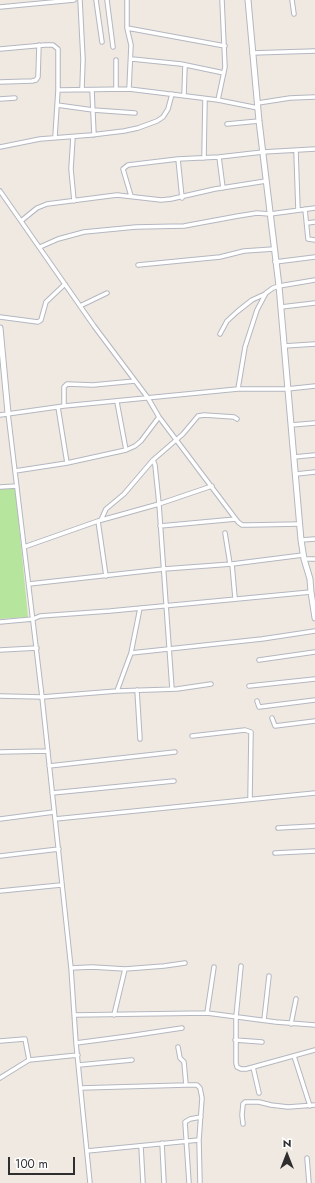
<!DOCTYPE html>
<html>
<head>
<meta charset="utf-8">
<style>
  body { margin:0 }
  #map { position:relative; width:315px; height:1183px; overflow:hidden; background:#efe9e1; font-family:Jost,sans-serif }
  canvas { display:block }
  .north { position:absolute; left:267px; top:1135px; width:40px; height:40px; -webkit-text-stroke:3px #fff; paint-order:stroke; rotate:0deg; font-size:11px; font-weight:700; line-height:16px; text-align:center; color:#2e2e2e }
  .north::after { content:''; display:block; margin:auto; width:14px; height:18px; background:#2e2e2e; clip-path:polygon(50% 0,100% 100%,50% 72%,0 100%) }
  .scale { position:absolute; left:8px; top:1157px; width:67px; height:18px; box-sizing:border-box; border:2px solid #2e2e2e; border-top:0; padding-left:5px; font-size:12px; line-height:14px; white-space:nowrap; color:#2e2e2e; -webkit-text-stroke:3px #fff; paint-order:stroke }
</style>
</head>
<body>
<div id="map">
<canvas width="315" height="1183"></canvas>
<div class="north">N</div>
<div class="scale">100 m</div>
</div>
<script>
const c = document.querySelector('canvas').getContext('2d');
c.lineJoin = 'round';
function fillPath(path, color) {
  c.fillStyle = color;
  c.fill(path, 'evenodd');
}
function shape(rows) {
  const path = new Path2D();
  for (const r of rows) {
    path.moveTo(r[0], r[1]);
    for (let i = 2; i < r.length; i += 2) path.lineTo(r[i], r[i + 1]);
  }
  return path;
}
function trace(path, color, width, dash) {
  c.strokeStyle = color;
  c.lineWidth = width;
  c.lineCap = dash ? 'butt' : 'round';
  c.setLineDash(dash || []);
  c.stroke(path);
}
fillPath(shape([
  [15,484,28,617,0,619,0,486]
]), '#b6e59e');
const street = shape([
  [80,0,83,59,82,89],
  [96,0,102,42],
  [107,0,113,47],
  [127,0,127,28,131,45,129,89],
  [292,0,294,14],
  [0,7,74,0],
  [127,28,225,46],
  [0,49,45,45,53,45,58,49,58,90,55,137],
  [252,53,315,51],
  [132,59,181,64,224,73],
  [0,82,32,81,36,80,38,77,39,45],
  [116,89,116,60],
  [58,90,129,89,218,100,258,108],
  [92,90,94,135],
  [184,96,185,65],
  [0,99,15,98],
  [218,100,225,67,222,0],
  [258,103,290,98,315,97],
  [57,105,93,110,135,113],
  [227,124,259,121],
  [73,137,71,169,74,201],
  [0,147,40,139,91,135,124,131,138,128,157,121,163,117,168,109,172,94],
  [296,151,298,210],
  [219,157,223,188],
  [204,158,205,99],
  [178,159,182,198],
  [0,191,94,326,148,398,159,417,238,522,242,525,249,525,300,524],
  [131,196,123,169,128,165,178,159,219,157,263,152,315,149],
  [305,209,308,239,315,240],
  [21,221,37,208,47,204,117,195,161,200,171,199,215,189,266,181],
  [307,223,315,222],
  [40,247,58,239,84,232,136,227,184,226,238,216,257,213,270,214,315,208],
  [275,262,315,257],
  [138,265,220,257,244,251,274,249],
  [80,306,107,293],
  [281,307,315,303],
  [0,317,38,322,41,320,46,302,65,284],
  [220,334,227,321,238,311,252,300,265,294],
  [284,346,315,344],
  [238,389,245,347,257,310,266,293,273,288,279,286,315,280],
  [117,402,126,450],
  [64,406,64,387,67,384,93,385,135,381],
  [58,407,67,463],
  [8,413,42,697,71,968,76,1043,90,1183],
  [0,415,64,406,238,389,287,389,315,386],
  [291,425,315,423],
  [294,457,315,455],
  [153,460,155,465,159,504,172,689],
  [15,471,67,463,126,450,135,446,141,441,159,417],
  [296,474,315,472],
  [0,487,17,486],
  [101,520,106,509,124,494,153,460,183,434,198,416,204,415,234,417,237,419],
  [98,521,106,576],
  [160,526,236,519],
  [225,533,230,564],
  [301,540,315,539],
  [24,547,98,521,159,504,212,486],
  [304,559,315,559],
  [232,564,235,598],
  [29,584,164,569,232,564,303,555],
  [0,622,33,619,40,616,110,611,311,592],
  [0,650,37,648],
  [131,653,262,639,315,631],
  [259,660,315,652],
  [249,686,315,679],
  [137,690,140,739],
  [117,691,177,689,211,684],
  [0,696,42,697,117,691,131,653,140,608],
  [257,701,259,707,315,700],
  [272,718,275,726,315,721],
  [192,736,245,730,251,732,250,799],
  [0,752,48,751],
  [49,766,175,752],
  [52,793,174,781],
  [0,819,54,812],
  [55,819,315,793],
  [278,828,315,826],
  [275,853,315,851],
  [0,856,59,849],
  [0,891,61,885],
  [241,966,236,1017,236,1063,237,1067,241,1069,246,1069,315,1050],
  [71,968,92,967,125,969,164,966,185,963],
  [207,1013,214,967],
  [75,1015,207,1013,276,1022,315,1025],
  [114,1015,125,969],
  [264,1020,269,976],
  [291,1024,296,999],
  [235,1040,262,1042],
  [0,1041,25,1039,29,1060],
  [76,1043,129,1036,182,1028],
  [178,1047,180,1058,184,1062,186,1085],
  [294,1056,310,1106],
  [79,1065,132,1060],
  [253,1067,259,1093],
  [0,1078,29,1060,78,1055],
  [81,1088,186,1085,197,1085,200,1088,202,1098,199,1140,200,1183],
  [243,1124,242,1115,243,1104,245,1102,259,1102,271,1105,288,1107,315,1105],
  [162,1143,164,1183],
  [141,1146,143,1183],
  [87,1151,199,1140],
  [307,1158,309,1183],
  [189,1183,185,1122,190,1119,201,1117]
]);
const secondary = shape([
  [248,0,259,121,279,286,301,540,304,559,310,579,311,592,315,618],
  [0,328,8,413]
]);
trace(street, '#b4b7c1', 5.5);
trace(secondary, '#b4b7c1', 7);
trace(street, '#fff', 3.5);
trace(secondary, '#fff', 5);
</script>
</body>
</html>
